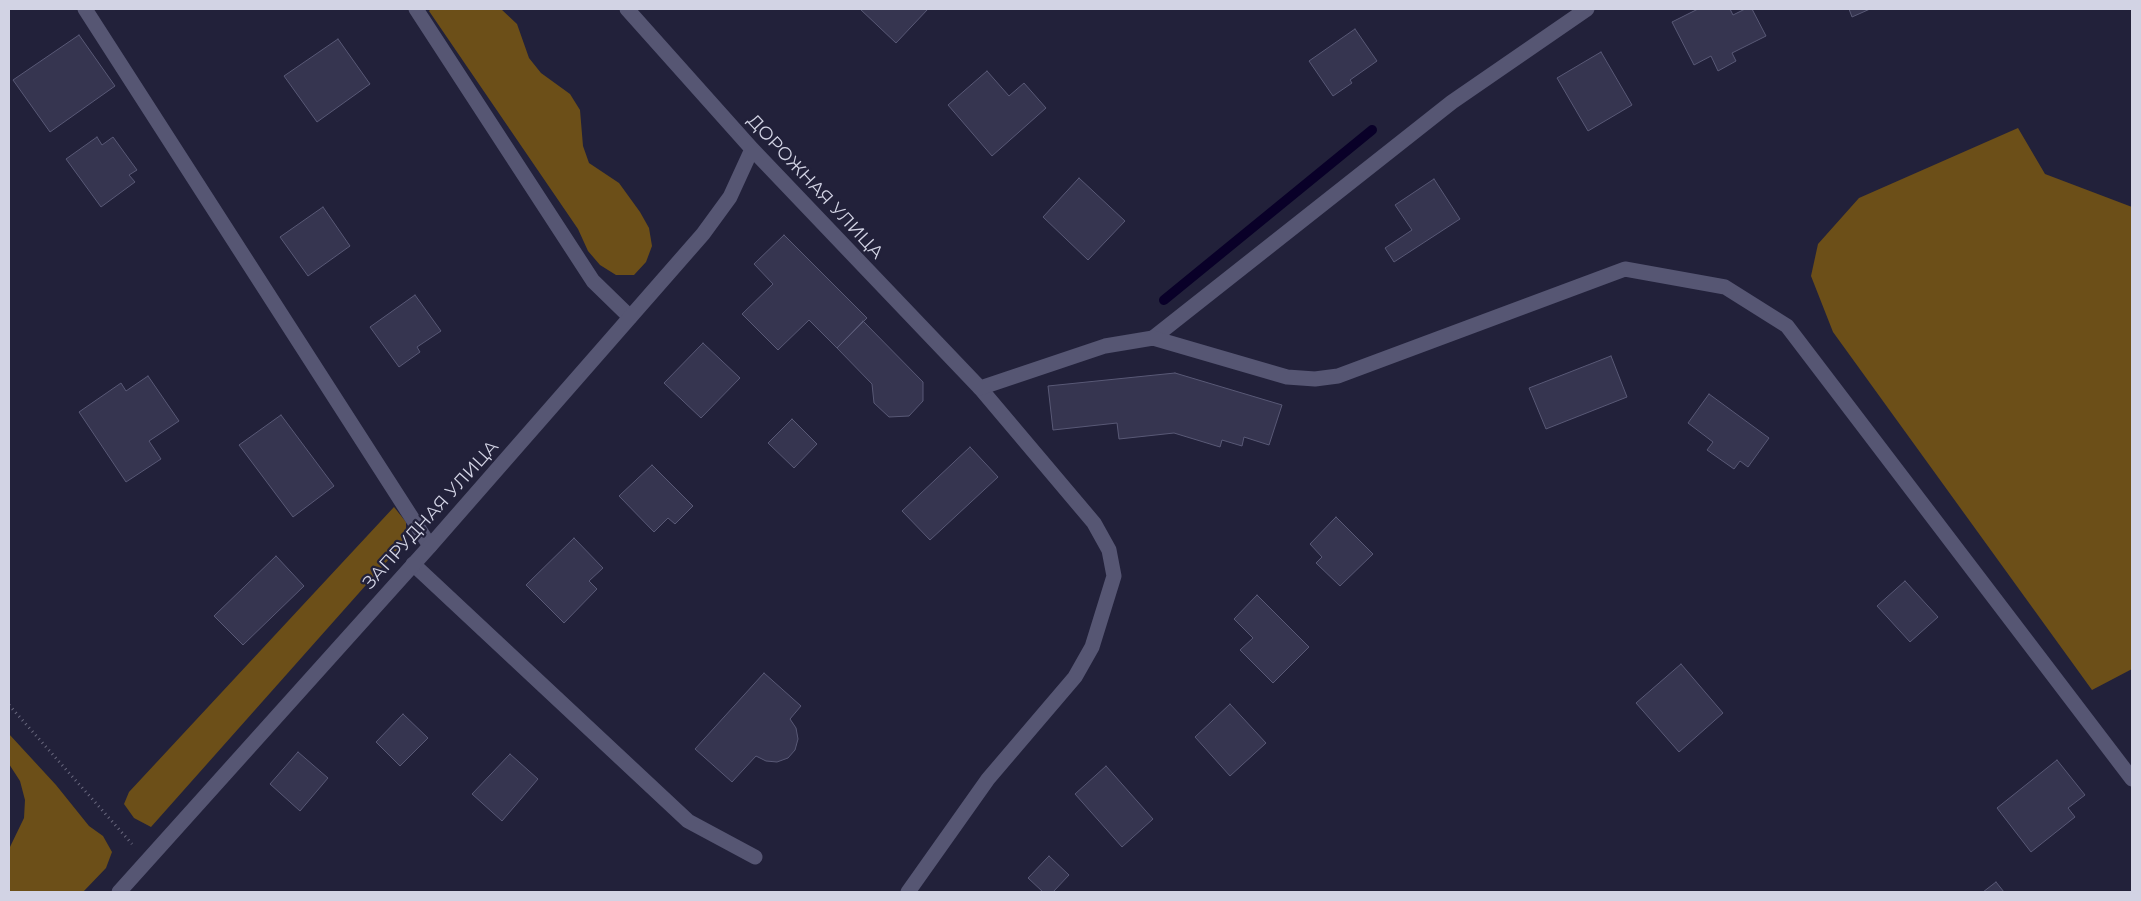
<!DOCTYPE html>
<html>
<head>
<meta charset="utf-8">
<style>
  body { margin:0 }
  #map { position:relative; width:2141px; height:901px; overflow:hidden; background:#22213a; font-family:Montserrat,sans-serif }
  canvas { display:block }
  .frame { position:absolute; inset:0; border:10px solid #d2d3e4; pointer-events:none }
</style>
</head>
<body>
<div id="map">
<canvas width="2141" height="901"></canvas>
<div class="frame"></div>
</div>
<script>
const c = document.querySelector('canvas').getContext('2d');
c.lineJoin = 'round';
function fillPath(path, color) {
  c.fillStyle = color;
  c.fill(path, 'evenodd');
}
function shape(rows) {
  const path = new Path2D();
  for (const r of rows) {
    path.moveTo(r[0], r[1]);
    for (let i = 2; i < r.length; i += 2) path.lineTo(r[i], r[i + 1]);
  }
  return path;
}
function trace(path, color, width, dash) {
  c.strokeStyle = color;
  c.lineWidth = width;
  c.lineCap = dash ? 'butt' : 'round';
  c.setLineDash(dash || []);
  c.stroke(path);
}
function label(font, color, halo, rows, align = 'center') {
  c.font = font + ' Montserrat,sans-serif';
  c.lineWidth = 4.5;
  c.setLineDash([]);
  c.textBaseline = 'middle';
  c.strokeStyle = halo;
  c.fillStyle = color;
  for (const [text, x, y, turn = 0] of rows) {
    c.save();
    c.translate(x, y);
    c.rotate((+turn || 0) * Math.PI / 180);
    c.textAlign = isNaN(turn) ? turn : align;
    if (halo) c.strokeText(text, 0, 0);
    c.fillText(text, 0, 0);
    c.restore();
  }
}
fillPath(shape([
  [431,9,501,9,517,24,529,58,541,73,570,94,580,110,583,146,589,163,619,183,640,212,649,228,652,246,646,262,634,275,616,275,600,265,588,251,578,229,429,11],
  [2018,128,2045,174,2132,207,2132,669,2092,690,1833,332,1811,276,1818,244,1859,198],
  [394,507,406,522,406,540,151,827,134,818,124,804,129,792],
  [9,734,56,785,89,826,103,836,112,852,106,868,83,892,9,892,9,849,24,818,25,800,20,781,9,764]
]), '#6c4f18');
trace(shape([
  [1164,300,1372,130]
]), '#090028', 10);
const building = shape([
  [860,9,928,9,896,43,860,9],
  [1698,9,1730,9,1733,15,1745,9,1752,9,1766,36,1732,53,1736,61,1718,71,1711,56,1694,65,1672,22,1698,9],
  [1849,9,1870,9,1852,17,1849,9],
  [1355,29,1377,61,1350,80,1352,83,1333,96,1309,61,1355,29],
  [79,35,115,86,50,132,13,80,79,35],
  [338,39,370,84,317,122,284,76,338,39],
  [1601,52,1632,105,1588,131,1557,78,1601,52],
  [987,71,1009,96,1024,83,1046,108,992,156,948,105,987,71],
  [97,137,102,145,113,137,137,170,129,175,135,182,101,207,66,159,97,137],
  [1079,178,1125,221,1088,260,1043,217,1079,178],
  [1434,179,1460,219,1394,262,1385,248,1412,230,1395,205,1434,179],
  [323,207,350,246,308,276,280,237,323,207],
  [784,235,867,318,837,348,809,320,778,350,742,314,773,284,754,264,784,235],
  [415,295,441,331,417,347,420,352,399,367,370,327,415,295],
  [863,321,923,382,923,401,909,416,889,417,874,403,872,384,837,348,863,321],
  [703,343,740,378,701,418,664,383,703,343],
  [1611,356,1627,397,1546,429,1529,388,1611,356],
  [1175,373,1282,405,1269,445,1244,437,1242,446,1222,440,1220,447,1174,433,1119,439,1117,423,1053,430,1048,386,1175,373],
  [148,376,179,421,149,441,161,459,126,482,79,412,121,383,126,391,148,376],
  [1709,394,1769,438,1748,467,1740,461,1734,469,1707,450,1713,442,1688,423,1709,394],
  [281,415,334,486,293,517,239,445,281,415],
  [792,419,817,444,794,468,768,443,792,419],
  [970,447,998,477,930,540,902,511,970,447],
  [652,465,693,506,675,524,668,518,654,532,619,496,652,465],
  [1336,517,1373,554,1340,586,1316,563,1322,557,1310,544,1336,517],
  [574,538,603,568,589,581,597,589,564,623,526,585,574,538],
  [276,556,304,586,243,645,214,616,276,556],
  [1905,581,1938,617,1910,642,1877,606,1905,581],
  [1257,595,1309,647,1273,683,1240,650,1253,638,1234,619,1257,595],
  [1681,664,1723,713,1679,752,1636,703,1681,664],
  [764,673,801,706,790,719,796,728,798,739,795,750,788,758,777,762,766,761,756,756,732,782,695,749,764,673],
  [1230,704,1266,743,1230,776,1195,737,1230,704],
  [403,714,428,738,400,766,376,742,403,714],
  [298,752,328,778,300,811,270,784,298,752],
  [510,754,538,779,502,821,472,794,510,754],
  [2057,760,2085,795,2068,808,2075,817,2031,852,1997,808,2057,760],
  [1106,766,1153,819,1122,847,1075,794,1106,766],
  [1049,856,1069,875,1053,892,1043,892,1028,878,1049,856],
  [1996,882,2004,892,1983,892,1996,882]
]);
fillPath(building, '#363550');
trace(building, '#595976', 1);
trace(shape([
  [9,705,132,844]
]), '#6a697f', 3, [1, 4]);
trace(shape([
  [85,9,430,546],
  [416,9,593,281,630,317],
  [1153,338,1452,102,1587,9],
  [413,564,688,821,755,857],
  [908,892,988,779,1075,677,1092,647,1114,576,1109,550,1094,523,980,388]
]), '#565673', 15);
trace(shape([
  [627,9,752,149,980,388,1105,346,1153,338,1287,377,1315,379,1338,376,1625,269,1725,287,1787,326,2132,779],
  [119,892,430,546,703,234,730,197,752,149]
]), '#565673', 15);
label('18px', '#d2d3e4', '#22213a', [
  ["ДОРОЖНАЯ УЛИЦА",815,187,47],
  ["ЗАПРУДНАЯ УЛИЦА",431,515,-48]
]);
</script>
</body>
</html>
